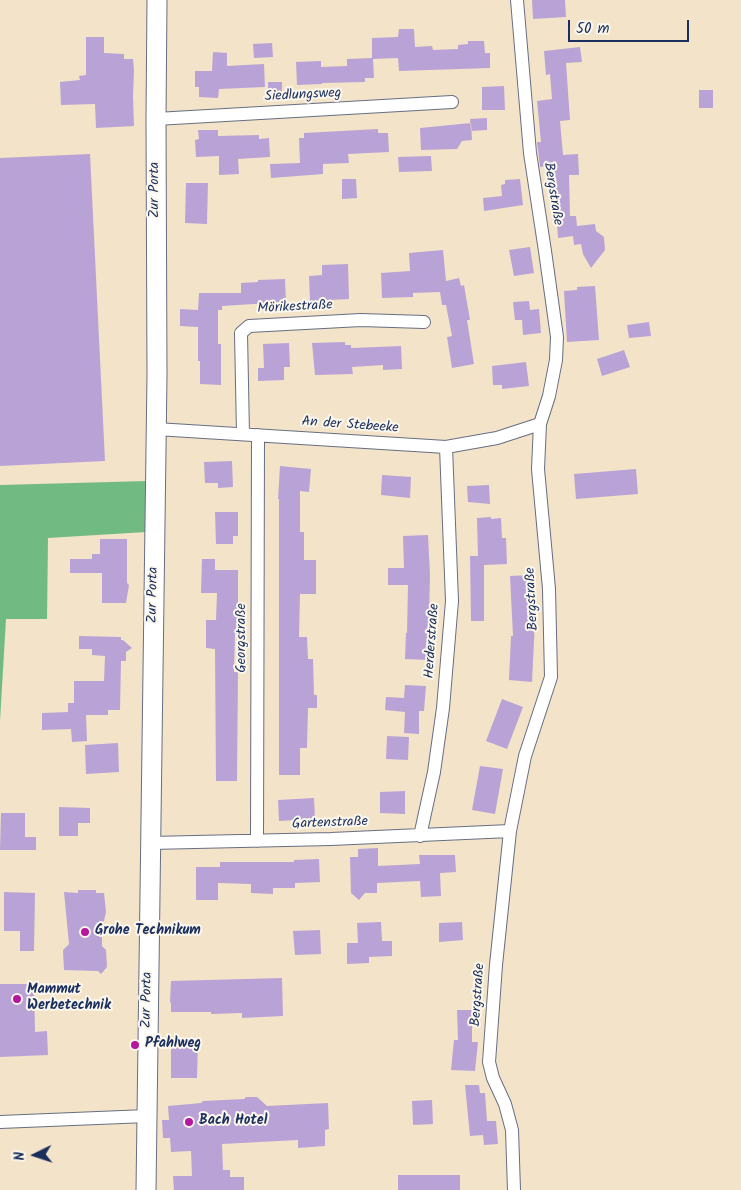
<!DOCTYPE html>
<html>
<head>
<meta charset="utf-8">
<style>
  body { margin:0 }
  #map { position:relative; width:741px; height:1190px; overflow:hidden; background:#f3e3c8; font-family:Kalam,sans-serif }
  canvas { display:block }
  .north { position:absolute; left:10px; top:1130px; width:50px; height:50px; -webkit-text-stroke:4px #fbf7ec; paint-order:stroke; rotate:266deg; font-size:14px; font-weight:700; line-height:20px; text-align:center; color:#1b2f5e }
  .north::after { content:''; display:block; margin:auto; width:18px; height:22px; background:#1b2f5e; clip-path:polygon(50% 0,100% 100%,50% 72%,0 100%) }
  .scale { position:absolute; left:568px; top:20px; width:121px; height:22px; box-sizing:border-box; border:2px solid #1b2f5e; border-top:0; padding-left:6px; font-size:15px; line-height:18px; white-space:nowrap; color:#1b2f5e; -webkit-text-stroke:4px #fbf7ec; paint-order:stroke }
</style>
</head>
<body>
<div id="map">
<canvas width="741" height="1190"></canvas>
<div class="north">N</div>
<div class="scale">50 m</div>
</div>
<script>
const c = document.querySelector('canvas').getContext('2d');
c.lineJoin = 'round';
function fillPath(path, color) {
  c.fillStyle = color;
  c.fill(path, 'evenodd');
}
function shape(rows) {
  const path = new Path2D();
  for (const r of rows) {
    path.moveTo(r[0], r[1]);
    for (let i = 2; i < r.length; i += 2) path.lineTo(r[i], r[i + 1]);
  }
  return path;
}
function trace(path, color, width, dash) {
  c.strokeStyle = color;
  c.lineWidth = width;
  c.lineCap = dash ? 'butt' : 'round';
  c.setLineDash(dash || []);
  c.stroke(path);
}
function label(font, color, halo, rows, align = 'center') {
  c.font = font + ' Kalam,sans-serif';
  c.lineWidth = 4;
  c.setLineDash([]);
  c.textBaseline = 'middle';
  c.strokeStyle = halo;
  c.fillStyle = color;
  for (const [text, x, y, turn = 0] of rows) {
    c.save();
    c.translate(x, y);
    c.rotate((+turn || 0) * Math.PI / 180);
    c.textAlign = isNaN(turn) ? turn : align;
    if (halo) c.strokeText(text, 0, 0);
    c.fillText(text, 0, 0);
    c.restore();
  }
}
fillPath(shape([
  [147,481,146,532,48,538,47,619,6,619,0,721,0,485]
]), '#71bb83');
fillPath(shape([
  [532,0,565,0,566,17,533,19],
  [399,29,414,29,415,47,432,46,433,50,458,49,458,45,468,44,468,41,484,41,485,53,490,53,490,68,399,71,398,58,373,59,374,78,365,78,365,82,322,83,322,84,297,85,296,62,321,61,321,67,347,66,347,59,372,58,372,38,398,37],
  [86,37,104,37,104,53,124,54,124,59,133,59,134,70,133,97,134,126,96,128,95,104,61,105,60,82,80,80,79,76,86,75],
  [272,43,273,57,254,58,253,44],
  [580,47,582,62,566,63,570,120,560,121,563,155,578,154,579,175,569,175,570,216,576,216,577,226,595,224,596,231,604,237,605,250,591,268,583,254,581,244,574,245,573,236,558,238,554,171,548,171,548,166,540,167,537,142,541,142,537,101,552,99,550,74,546,75,544,51],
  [213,52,227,53,227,66,264,64,265,87,219,89,218,98,199,97,199,87,195,87,195,71,212,71],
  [268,82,282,82,282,97,268,97],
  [504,86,505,110,482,110,482,87],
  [699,90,713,90,713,108,699,108],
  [487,118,487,130,471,131,470,119],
  [471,123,472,140,462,141,457,149,421,150,420,128],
  [378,129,378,133,388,133,389,152,348,154,349,163,323,164,323,174,271,178,270,164,300,163,299,138,304,138,304,133],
  [198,130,218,130,218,136,259,135,259,139,269,138,270,157,238,159,239,174,219,175,219,156,196,157,195,140,199,139],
  [90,154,105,461,0,466,0,158],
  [431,156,432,171,399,172,398,157],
  [342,179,356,179,357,198,342,199],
  [520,179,523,205,484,211,483,198,502,196,501,185,505,184,505,180],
  [186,183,208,183,207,224,185,223],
  [530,247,534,273,514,276,509,250],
  [443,250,446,281,459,278,461,286,464,285,470,320,467,320,474,364,452,368,447,337,452,336,446,305,442,305,440,292,413,293,413,297,382,298,381,273,410,271,409,253],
  [348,264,349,299,310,301,309,276,322,275,322,265],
  [285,279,286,302,222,306,222,310,218,310,218,344,221,344,221,385,200,384,200,361,198,361,198,327,180,326,180,309,198,310,199,293,241,293,241,283,258,282,258,280],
  [595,286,599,340,567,342,564,291,577,290,577,287],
  [529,301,530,310,539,309,541,333,523,335,522,320,515,320,513,302],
  [649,322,651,336,629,338,627,325],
  [345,342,345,345,351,345,351,348,401,346,402,369,383,370,383,365,352,367,353,374,315,375,312,343],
  [289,343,290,367,284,367,284,380,258,381,258,368,264,368,263,344],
  [624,350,630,367,602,376,597,359],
  [526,362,529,386,502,389,502,385,493,385,492,366],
  [232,461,233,487,218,488,218,483,205,483,204,462],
  [280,466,311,469,309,492,300,491,300,532,304,532,304,560,316,560,316,594,300,594,299,637,307,637,308,659,313,659,314,695,317,695,317,708,308,708,307,748,300,748,300,775,279,775,279,499,278,499],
  [636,469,638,494,576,499,574,474],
  [382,475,411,477,410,498,381,495],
  [489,485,490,504,468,502,467,486],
  [215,512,238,512,238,536,233,536,233,544,216,544],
  [491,517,491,519,501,518,502,538,506,538,507,564,484,565,484,621,471,621,470,556,478,556,477,518],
  [428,535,430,575,428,660,405,659,406,633,407,633,408,585,388,585,388,568,404,568,403,536],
  [100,539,127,539,127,583,129,585,126,603,102,603,102,573,70,573,70,559,92,559,92,554,100,554],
  [202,559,215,559,215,570,238,570,238,634,235,634,234,672,238,672,237,781,216,781,215,649,206,648,206,620,216,620,217,593,201,593],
  [532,575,535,620,532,682,509,680,511,636,513,636,510,576],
  [79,636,121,637,121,640,123,640,132,648,126,652,126,661,121,661,120,710,108,710,108,715,86,715,87,741,72,742,71,729,42,730,42,713,68,712,68,703,74,703,74,681,104,681,105,656,92,655,92,649,79,649],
  [405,685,426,686,424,711,419,711,419,734,404,733,405,712,385,710,386,697,404,698],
  [502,699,523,707,507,749,486,741],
  [387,736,409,737,408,760,386,759],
  [118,743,119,772,86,774,85,745],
  [480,766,503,769,495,814,472,810],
  [405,791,405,814,380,813,380,792],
  [314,798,315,819,279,821,278,800],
  [59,807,90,808,90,823,78,823,78,836,59,836],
  [1,813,25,813,25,837,36,837,36,850,0,850],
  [378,848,378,866,420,864,419,855,455,855,456,872,440,873,441,896,421,897,420,881,377,883,377,893,365,893,359,900,351,893,350,857,358,857,358,849],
  [319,859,320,882,295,883,295,888,273,888,273,894,251,893,251,884,218,883,218,900,196,900,196,867,220,867,220,862,294,862,294,860],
  [78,890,96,890,96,893,104,893,106,912,104,921,102,922,102,946,106,950,107,967,101,974,98,971,64,970,63,950,69,944,64,892,78,893],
  [4,892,35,893,34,951,20,951,20,931,4,931],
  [381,922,382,941,392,941,392,956,369,957,369,963,347,964,347,943,358,943,357,923],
  [462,922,463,940,439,942,439,923],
  [320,930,321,954,295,955,293,931],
  [282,978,283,1016,242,1018,242,1013,211,1014,211,1012,171,1012,171,1003,170,1002,171,981],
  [0,984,34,984,35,1032,47,1031,48,1055,0,1057],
  [457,1010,472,1010,472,1042,478,1042,475,1071,451,1070,454,1040,458,1040],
  [171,1039,198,1040,197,1078,171,1078],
  [465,1085,479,1085,480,1093,485,1093,487,1121,496,1121,498,1144,484,1145,483,1135,470,1136],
  [246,1097,257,1097,267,1106,328,1103,329,1129,325,1130,325,1146,298,1148,298,1140,222,1144,223,1170,230,1170,230,1177,244,1177,244,1190,174,1190,173,1176,192,1176,191,1151,171,1152,170,1138,163,1138,162,1120,169,1120,168,1106,201,1103,203,1101,244,1099],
  [432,1100,433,1124,413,1125,412,1101],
  [398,1175,460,1175,460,1190,398,1190]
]), '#b9a3d6');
const street = shape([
  [156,119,452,102],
  [156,429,446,447,497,438,540,424],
  [243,434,241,333,249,326,361,320,424,322],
  [420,836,434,772,443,708,452,601,446,447],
  [257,841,258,435],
  [150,843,331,839,510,831],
  [0,1122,147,1116],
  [514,1190,512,1130,505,1104,493,1078,489,1062,496,965,510,831,525,756,551,677,549,589,538,469,540,424,549,396,556,360,557,337,545,251,530,153,517,0]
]);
const secondary = shape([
  [146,1190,157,375,156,119,157,0]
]);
trace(street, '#676e83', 14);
trace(secondary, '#676e83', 21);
trace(street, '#fff', 12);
trace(secondary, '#fff', 19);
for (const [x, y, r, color] of [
  [85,932,5,"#b5179e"],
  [17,999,5,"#b5179e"],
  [135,1045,5,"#b5179e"],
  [189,1122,5,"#b5179e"]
]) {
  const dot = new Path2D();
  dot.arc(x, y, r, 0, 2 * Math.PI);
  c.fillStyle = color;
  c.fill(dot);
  trace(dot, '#fbf7ec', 2);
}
label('14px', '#1b2f5e', '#fbf7ec', [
  ["Siedlungsweg",303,96,-3],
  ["Zur Porta",156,190,-90],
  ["Bergstraße",552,194,81],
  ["Mörikestraße",295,308,-3],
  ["An der Stebeeke",350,426,4],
  ["Zur Porta",154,595,-89],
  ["Bergstraße",533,599,-93],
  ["Georgstraße",243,638,-90],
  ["Herderstraße",433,641,-86],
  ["Gartenstraße",330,824,-2],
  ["Bergstraße",479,995,-86],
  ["Zur Porta",148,1000,-89]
]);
label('bold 14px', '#1b2f5e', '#fbf7ec', [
  ["Grohe Technikum",95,932],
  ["Mammut",27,991],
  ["Werbetechnik",27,1007],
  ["Pfahlweg",145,1045],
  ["Bach Hotel",199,1122]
], 'left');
</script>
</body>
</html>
